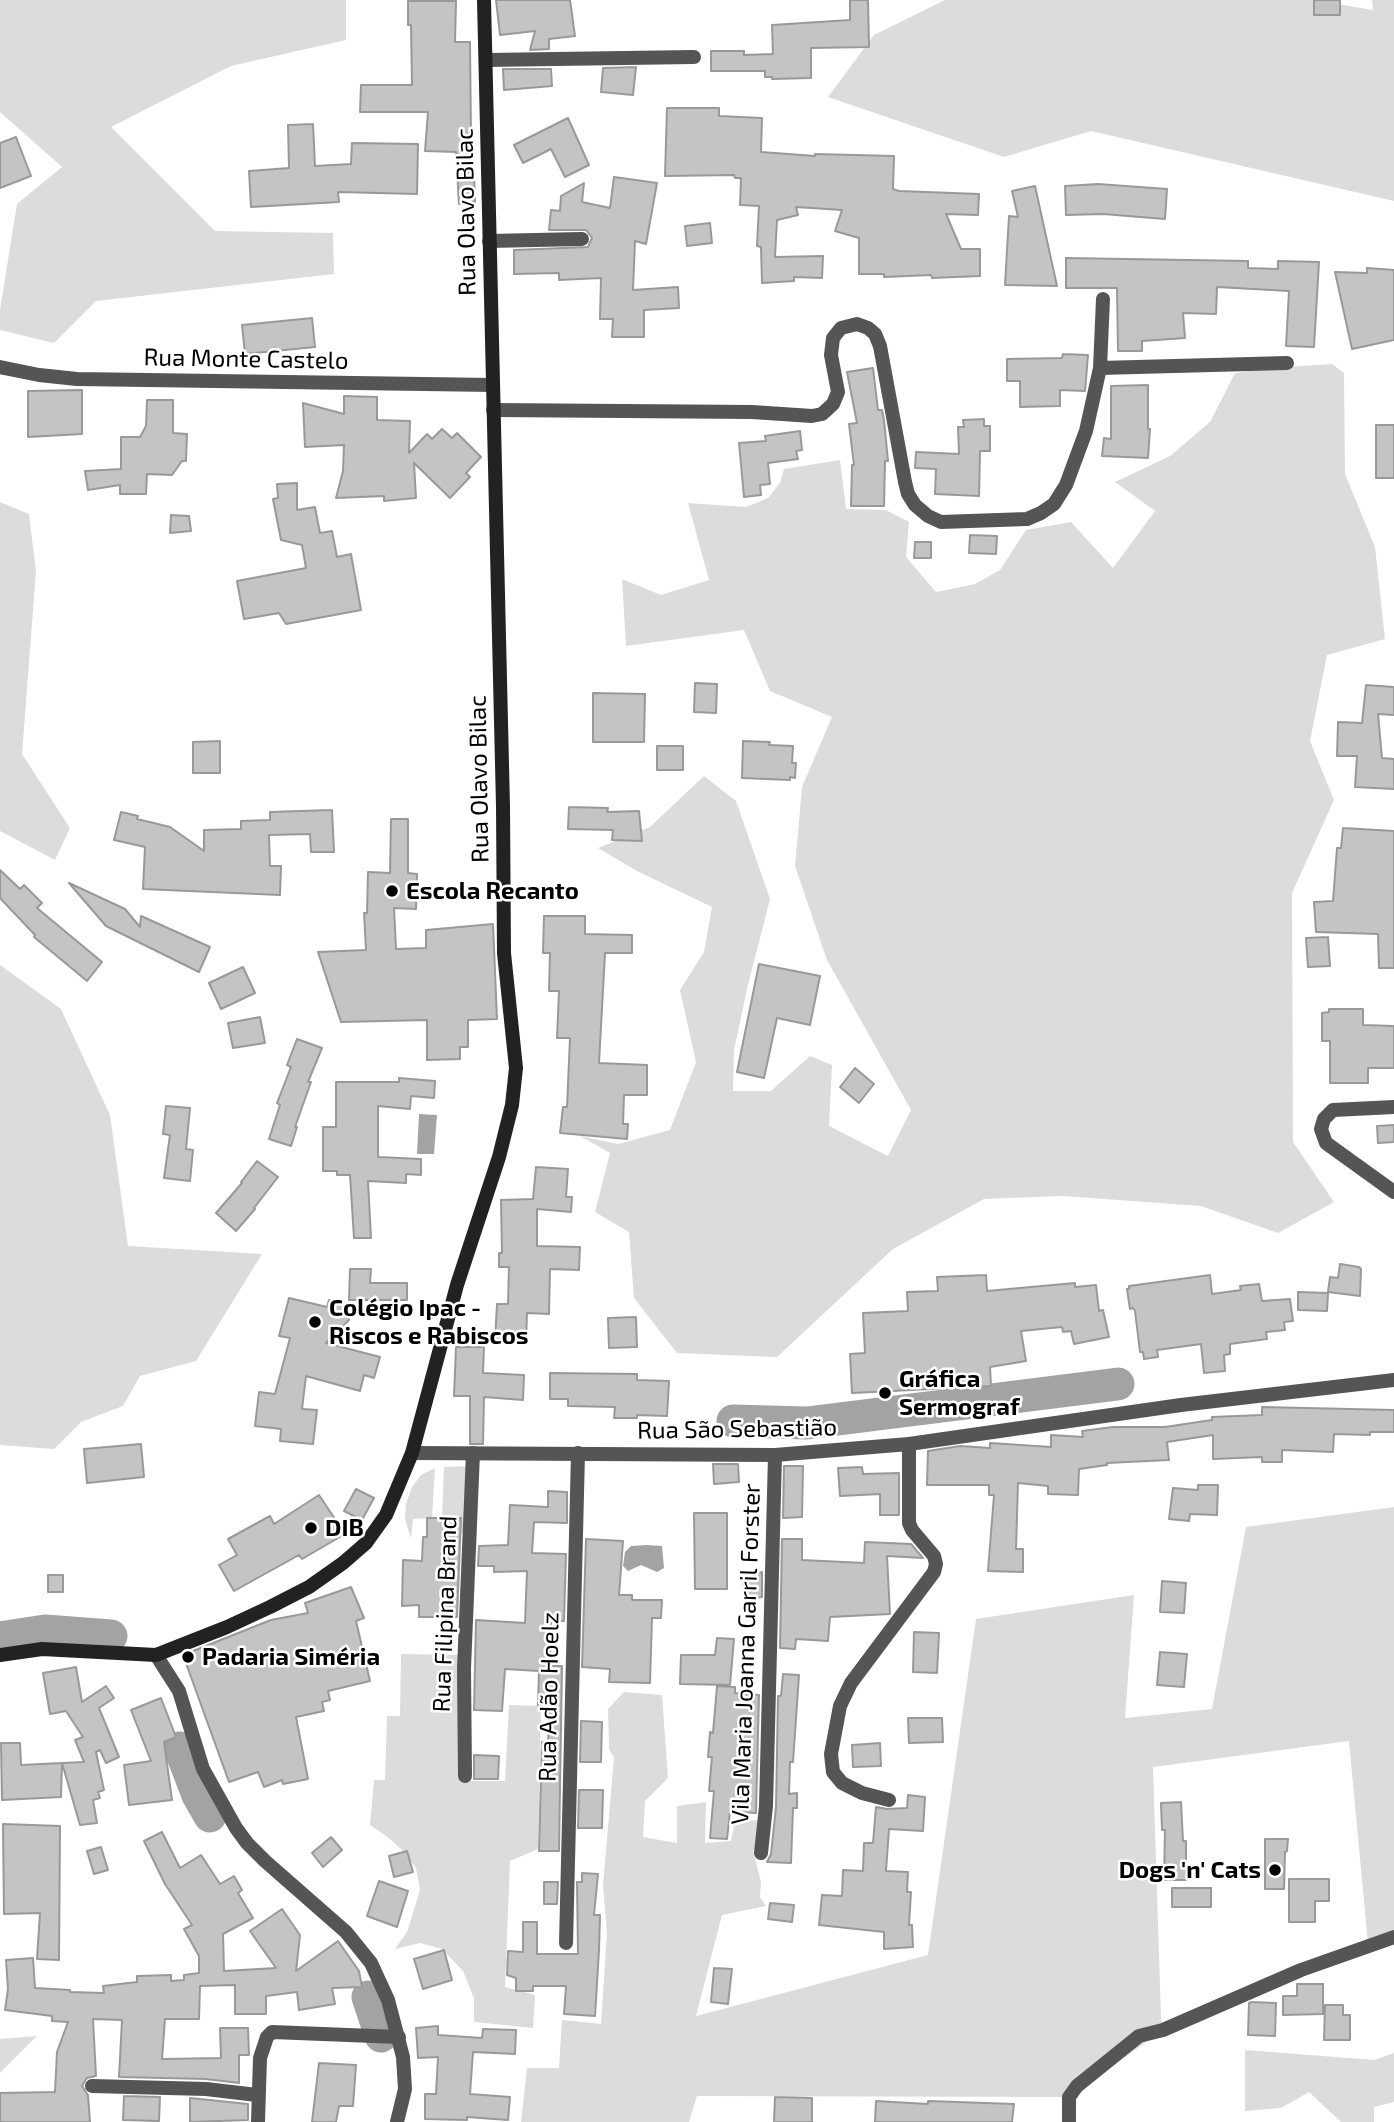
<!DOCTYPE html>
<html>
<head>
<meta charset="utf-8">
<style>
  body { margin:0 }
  canvas { display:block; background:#fff }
</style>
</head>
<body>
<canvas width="1394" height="2122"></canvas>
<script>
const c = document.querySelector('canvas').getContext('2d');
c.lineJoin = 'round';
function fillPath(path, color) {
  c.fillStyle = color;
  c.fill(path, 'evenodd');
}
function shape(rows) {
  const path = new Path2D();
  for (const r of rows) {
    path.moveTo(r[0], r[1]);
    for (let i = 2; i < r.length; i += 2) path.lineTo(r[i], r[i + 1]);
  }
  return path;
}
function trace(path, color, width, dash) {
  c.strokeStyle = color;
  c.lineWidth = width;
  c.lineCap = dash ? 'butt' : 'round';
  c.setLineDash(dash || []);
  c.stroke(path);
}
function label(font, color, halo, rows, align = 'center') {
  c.font = font + ' "Exo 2",sans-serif';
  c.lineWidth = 5;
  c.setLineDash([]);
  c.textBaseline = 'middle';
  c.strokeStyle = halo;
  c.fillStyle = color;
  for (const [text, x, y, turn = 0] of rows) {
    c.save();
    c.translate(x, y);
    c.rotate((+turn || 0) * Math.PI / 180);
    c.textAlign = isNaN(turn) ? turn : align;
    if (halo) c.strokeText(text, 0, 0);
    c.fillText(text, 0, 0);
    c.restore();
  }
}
fillPath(shape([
  [0,0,346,0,346,40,231,66,111,127,215,231,333,233,334,274,96,301,54,343,0,330,0,310,17,204,62,167,0,112],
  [945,0,1314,0,1373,10,1372,0,1394,0,1394,201,1091,131,1004,157,828,97,874,35],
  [1332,364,1344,373,1345,474,1375,547,1385,639,1327,655,1310,741,1334,800,1292,893,1293,1142,1334,1202,1278,1233,1201,1206,1063,1196,984,1199,893,1249,777,1357,677,1353,634,1298,629,1232,595,1212,610,1153,580,1136,618,1144,670,1130,696,1062,680,990,704,952,712,907,637,871,598,848,650,827,704,776,736,801,770,899,748,985,734,1050,733,1091,771,1091,810,1056,832,1065,829,1126,888,1156,911,1110,827,960,795,866,802,787,832,717,770,691,744,630,626,646,622,579,661,595,709,580,688,503,746,507,768,498,780,483,784,469,840,460,846,509,886,510,909,522,906,557,936,592,975,584,1000,570,1026,530,1071,522,1113,568,1155,511,1115,482,1170,456,1210,422,1235,373,1274,368],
  [0,502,29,514,36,571,22,754,70,828,55,860,0,831],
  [0,965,61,1009,110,1115,128,1246,262,1254,196,1361,140,1376,123,1406,81,1422,54,1449,0,1445],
  [471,1466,468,1533,460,1533,442,1519,444,1467],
  [435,1468,432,1518,413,1519,411,1539,405,1519,406,1504,412,1487,421,1475],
  [1394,1507,1394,1937,1368,1944,1349,1741,1153,1767,1161,2017,1163,2030,1069,2097,697,2096,689,2122,521,2122,527,2068,559,2068,562,2020,601,2024,607,1933,603,1885,614,1758,609,1749,608,1709,624,1692,662,1695,668,1778,645,1801,643,1837,677,1843,677,1806,706,1802,705,1843,731,1841,735,1821,764,1820,763,1841,753,1851,761,1882,760,1897,766,1906,722,1915,696,2016,928,1955,976,1619,1134,1595,1125,1718,1212,1709,1246,1527],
  [401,1654,460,1655,463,1781,505,1781,509,1705,541,1706,538,1849,510,1861,505,1987,535,1995,533,2028,474,2022,474,1998,463,1971,442,1949,420,1943,395,1949,407,1932,420,1890,416,1868,404,1852,389,1838,370,1825,374,1780,385,1780,387,1716,400,1716],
  [37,2036,0,2073,0,2039],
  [1245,2050,1374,2060,1394,2053,1394,2102,1374,2107,1374,2122,1341,2122,1309,2092,1281,2108,1245,2111]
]), '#dcdcdc');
fillPath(shape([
  [419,1114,437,1115,434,1154,417,1154],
  [647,1545,662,1546,664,1568,657,1572,641,1565,628,1571,623,1566,625,1552,631,1546]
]), '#a3a3a3');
trace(shape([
  [733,1421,807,1423,1118,1384],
  [0,1638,45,1631,111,1636],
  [180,1748,198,1795,210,1816],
  [368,1997,381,2036]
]), '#a3a3a3', 33);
const building = shape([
  [496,0,570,0,575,36,549,39,549,49,530,50,535,31,500,35,496,0],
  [850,0,868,0,869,47,811,48,811,78,772,79,772,77,765,77,765,71,711,71,711,51,744,51,744,55,773,54,772,25,850,20,850,0],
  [1314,0,1340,0,1340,15,1314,15,1314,0],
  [408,1,456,1,455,42,470,42,471,138,469,174,474,173,475,202,459,204,456,152,425,151,428,112,360,112,361,85,412,85,411,25,408,25,408,1],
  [636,67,633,95,601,92,603,68,636,67],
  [503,69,551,69,552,86,504,90,503,69],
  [667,108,719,108,719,116,762,118,761,152,815,156,815,154,894,156,893,189,899,191,979,194,978,215,946,214,961,249,980,249,980,276,932,278,931,275,884,277,884,274,859,274,859,238,835,231,842,210,796,207,798,215,777,220,775,257,823,256,822,278,794,277,794,281,762,283,761,247,757,246,759,206,740,205,741,178,735,178,734,175,665,176,667,108],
  [568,118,589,165,565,177,551,149,523,163,514,145,568,118],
  [313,124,315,166,351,164,352,143,418,144,417,194,338,192,339,202,251,207,249,171,289,168,288,125,313,124],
  [16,137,31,176,0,188,0,143,16,137],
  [614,177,657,183,646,244,635,241,633,290,678,287,679,308,644,310,644,337,612,337,613,319,600,319,601,278,559,280,559,273,514,274,514,250,588,247,592,238,586,230,549,230,551,210,560,211,561,196,584,183,582,202,610,208,614,177],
  [1098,184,1167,189,1165,219,1103,214,1066,215,1065,186,1098,184],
  [1035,186,1057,286,1005,285,1009,216,1018,217,1012,191,1035,186],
  [710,223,712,243,687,246,685,226,710,223],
  [1066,258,1248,261,1248,268,1278,269,1278,261,1319,262,1314,347,1286,346,1289,291,1217,287,1216,314,1183,313,1185,338,1142,341,1142,351,1118,351,1117,288,1066,288,1066,258],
  [1367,268,1394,270,1394,340,1352,349,1335,272,1367,273,1367,268],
  [312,318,315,347,245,354,242,325,312,318],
  [1063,354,1088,355,1085,391,1060,390,1060,406,1020,407,1020,381,1007,381,1007,359,1062,358,1063,354],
  [873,368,878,410,882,410,884,420,888,461,885,461,884,506,851,506,852,465,854,465,849,424,857,423,847,372,873,368],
  [1148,385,1148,429,1150,429,1148,458,1102,456,1104,438,1111,439,1111,386,1148,385],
  [82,390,82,434,28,437,28,391,82,390],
  [344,396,377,397,377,420,410,421,409,453,427,434,432,439,442,429,452,438,457,433,481,457,466,473,470,477,450,498,414,463,416,498,384,501,384,496,336,498,343,471,344,445,305,447,303,403,344,414,344,396],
  [147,400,173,400,173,433,187,434,186,461,182,461,172,475,147,474,146,494,120,494,120,485,88,490,85,471,121,469,121,437,140,437,146,426,147,400],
  [984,419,984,426,990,426,990,451,980,451,979,496,935,494,936,469,915,468,916,452,959,454,958,427,964,427,963,420,984,419],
  [1376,425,1394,425,1394,478,1376,478,1376,425],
  [800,431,802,450,796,451,798,459,768,463,770,484,760,485,761,495,744,497,739,443,766,441,765,436,800,431],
  [297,483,297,510,315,507,320,533,332,531,337,557,351,554,361,610,286,624,279,613,244,619,237,581,306,568,302,545,281,540,273,499,278,498,277,484,297,483],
  [171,515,189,516,191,531,170,533,171,515],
  [970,535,997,536,996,554,969,553,970,535],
  [915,542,931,542,931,558,914,558,915,542],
  [695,683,717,684,716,713,694,712,695,683],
  [1366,685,1394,687,1394,715,1378,714,1382,758,1394,759,1394,789,1355,787,1357,756,1337,756,1338,722,1362,723,1366,685],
  [593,693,645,694,644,742,593,742,593,693],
  [220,741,220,773,193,773,193,742,220,741],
  [743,741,770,742,769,745,793,746,792,763,796,763,795,778,790,777,790,780,742,778,743,741],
  [657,746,683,746,683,770,657,770,657,746],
  [569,807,608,808,607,812,639,811,642,841,612,840,613,830,568,829,569,807],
  [332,810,334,852,311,852,310,834,269,835,270,866,281,866,280,895,143,889,145,847,114,840,121,812,138,816,137,819,170,827,204,851,204,830,241,829,241,821,270,820,270,812,332,810],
  [391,819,408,819,408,873,417,874,416,909,394,908,396,949,426,948,426,930,493,924,497,1019,468,1020,468,1047,460,1047,460,1059,427,1060,427,1020,341,1022,318,952,366,950,364,913,367,913,368,872,390,873,391,819],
  [1343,828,1394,831,1394,968,1379,968,1378,934,1316,932,1314,902,1333,901,1337,848,1341,848,1343,828],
  [0,870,20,889,24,885,42,903,37,908,102,962,87,981,34,937,35,935,0,898,0,870],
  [69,883,125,909,140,927,141,916,210,947,199,972,106,926,69,883],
  [544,916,585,916,585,934,632,935,632,953,605,953,599,1063,647,1065,647,1095,624,1095,623,1124,628,1124,627,1139,560,1133,563,1107,567,1107,570,1038,557,1038,559,991,549,991,550,953,543,953,544,916],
  [1328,937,1330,966,1308,967,1306,938,1328,937],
  [759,964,820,976,810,1025,777,1018,764,1078,737,1072,759,964],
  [243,967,255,993,221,1009,209,983,243,967],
  [1329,1009,1363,1009,1363,1025,1394,1026,1394,1068,1368,1068,1368,1083,1330,1083,1330,1041,1322,1041,1322,1013,1329,1012,1329,1009],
  [260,1017,265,1043,233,1048,228,1023,260,1017],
  [297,1039,322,1048,308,1082,311,1082,295,1127,297,1127,291,1146,269,1139,280,1105,277,1103,291,1067,287,1065,297,1039],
  [855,1068,874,1084,859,1103,840,1087,855,1068],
  [399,1078,435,1081,434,1098,411,1096,410,1109,378,1106,378,1157,421,1159,421,1175,406,1174,406,1183,368,1181,371,1238,354,1238,350,1175,337,1175,337,1171,323,1171,323,1127,336,1127,336,1082,399,1082,399,1078],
  [166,1106,190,1108,186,1149,193,1150,190,1181,164,1178,170,1135,163,1134,166,1106],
  [1394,1125,1394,1142,1378,1143,1377,1126,1394,1125],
  [257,1161,278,1177,254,1208,255,1209,236,1231,216,1213,242,1183,241,1182,257,1161],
  [536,1167,568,1169,566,1197,572,1197,571,1212,537,1209,537,1246,580,1247,579,1270,550,1269,549,1314,527,1313,526,1341,495,1340,497,1304,508,1304,509,1267,499,1267,499,1253,502,1253,501,1200,533,1199,536,1167],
  [1340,1264,1359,1267,1361,1269,1360,1296,1328,1292,1330,1277,1338,1278,1340,1264],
  [350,1269,371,1269,370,1283,407,1283,407,1300,349,1300,350,1269],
  [986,1275,987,1291,1075,1283,1075,1287,1096,1285,1099,1311,1103,1310,1109,1337,1074,1344,1071,1331,1063,1332,1062,1327,1021,1331,1026,1361,990,1367,991,1386,852,1393,850,1354,865,1353,863,1313,908,1311,907,1292,938,1291,937,1277,986,1275],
  [1210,1275,1212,1294,1241,1290,1240,1286,1259,1284,1262,1301,1290,1299,1293,1321,1284,1322,1285,1330,1266,1332,1267,1339,1230,1344,1230,1354,1224,1355,1225,1371,1204,1373,1201,1344,1157,1350,1158,1357,1144,1359,1143,1352,1140,1352,1135,1311,1133,1308,1130,1309,1127,1289,1129,1289,1129,1286,1210,1275],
  [1298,1292,1328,1293,1327,1311,1298,1310,1298,1292],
  [289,1298,327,1307,329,1300,348,1305,349,1320,326,1343,380,1357,374,1378,364,1375,360,1391,306,1376,302,1409,317,1410,313,1444,280,1441,281,1429,255,1426,259,1392,275,1394,290,1338,279,1336,289,1298],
  [636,1317,637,1347,609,1348,608,1318,636,1317],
  [456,1347,484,1347,483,1373,524,1375,523,1400,484,1397,483,1444,470,1444,470,1396,454,1396,456,1347],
  [550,1373,637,1374,637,1380,669,1381,667,1416,637,1415,637,1418,614,1418,615,1407,568,1406,568,1399,550,1399,550,1373],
  [1262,1407,1394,1410,1394,1432,1370,1432,1370,1435,1334,1434,1333,1452,1282,1450,1282,1462,1262,1462,1262,1457,1213,1459,1213,1435,1167,1442,1169,1460,1107,1463,1107,1465,1079,1469,1078,1495,1048,1494,1048,1486,1018,1483,1016,1549,1023,1549,1023,1572,988,1571,994,1495,989,1495,989,1485,927,1485,928,1451,960,1446,990,1448,990,1443,1051,1447,1051,1435,1083,1437,1082,1431,1113,1427,1165,1427,1212,1420,1212,1417,1262,1415,1262,1407],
  [141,1444,144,1477,87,1483,84,1449,141,1444],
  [713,1464,738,1464,739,1482,714,1484,713,1464],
  [784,1466,803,1466,802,1517,783,1518,784,1466],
  [862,1467,863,1474,899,1473,899,1515,880,1515,880,1494,840,1496,838,1468,862,1467],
  [1198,1485,1218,1485,1217,1515,1190,1514,1189,1521,1169,1519,1173,1488,1198,1490,1198,1485],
  [356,1489,374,1498,362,1520,344,1511,356,1489],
  [548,1491,567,1492,567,1523,534,1522,532,1553,566,1554,564,1621,551,1621,550,1666,562,1666,559,1851,539,1851,542,1742,548,1742,550,1706,538,1706,539,1671,505,1669,502,1711,474,1710,476,1620,525,1623,527,1571,494,1572,494,1566,478,1566,479,1546,508,1545,510,1505,548,1507,548,1491],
  [319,1495,345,1534,302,1559,299,1555,234,1591,219,1565,237,1555,228,1539,270,1516,274,1524,319,1495],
  [694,1513,727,1513,727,1589,695,1589,694,1513],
  [427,1518,461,1518,457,1617,419,1617,419,1605,402,1606,403,1560,422,1561,423,1537,427,1537,427,1518],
  [586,1539,623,1541,619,1595,632,1595,632,1600,662,1600,661,1618,652,1618,650,1683,609,1682,610,1669,582,1667,586,1539],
  [782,1539,802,1539,802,1560,864,1563,865,1542,911,1544,923,1558,887,1556,890,1614,830,1617,828,1641,796,1639,795,1649,780,1648,782,1539],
  [762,1572,762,1597,746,1600,742,1577,762,1572],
  [48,1575,63,1575,63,1592,48,1592,48,1575],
  [1162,1581,1186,1583,1184,1613,1160,1612,1162,1581],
  [351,1587,364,1618,356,1621,370,1681,328,1691,330,1700,322,1702,324,1711,296,1717,308,1779,283,1784,282,1780,264,1787,258,1772,229,1782,183,1655,271,1620,308,1613,305,1603,351,1587],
  [914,1632,939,1633,937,1673,913,1672,914,1632],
  [717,1638,734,1639,730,1685,680,1684,681,1655,715,1655,717,1638],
  [1160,1652,1187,1654,1184,1687,1157,1685,1160,1652],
  [76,1667,82,1702,106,1686,114,1698,99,1708,119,1757,106,1763,100,1750,96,1752,104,1790,98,1792,100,1798,93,1800,97,1823,80,1825,62,1763,84,1762,75,1740,83,1737,66,1711,50,1714,43,1673,76,1667],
  [783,1674,799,1675,793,1762,790,1762,789,1794,797,1793,797,1808,793,1808,791,1863,767,1862,771,1854,776,1807,778,1696,781,1696,783,1674],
  [717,1686,735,1687,735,1693,759,1695,756,1813,730,1812,727,1839,710,1838,714,1791,709,1791,712,1757,708,1757,710,1732,713,1733,717,1686],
  [161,1698,176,1737,164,1742,172,1800,129,1805,124,1765,151,1761,131,1710,161,1698],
  [908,1718,942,1718,943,1742,909,1743,908,1718],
  [581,1721,602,1722,601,1762,580,1762,581,1721],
  [1,1743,20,1743,21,1765,62,1763,61,1797,2,1800,1,1743],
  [880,1743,881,1766,853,1767,852,1745,880,1743],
  [474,1755,499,1756,498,1779,474,1779,474,1755],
  [579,1790,603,1790,602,1828,578,1828,579,1790],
  [908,1795,925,1797,923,1831,889,1829,886,1871,908,1872,907,1892,911,1892,909,1925,912,1925,913,1947,884,1949,884,1932,819,1925,822,1895,842,1896,843,1870,863,1871,864,1843,873,1843,876,1807,887,1809,907,1808,908,1795],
  [1181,1802,1183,1841,1186,1841,1186,1880,1164,1880,1165,1830,1162,1830,1161,1803,1181,1802],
  [3,1824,60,1826,59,1960,37,1959,40,1913,4,1914,3,1824],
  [162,1832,180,1868,201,1855,220,1884,234,1876,242,1890,238,1893,253,1918,223,1934,224,1971,276,1968,250,1931,282,1909,300,1935,296,1971,338,1941,359,1971,362,1987,332,1988,335,2004,299,2010,297,1992,266,1996,266,2014,235,2014,235,1985,200,1986,199,2019,165,2019,162,2059,221,2058,220,2028,248,2028,249,2055,239,2055,239,2083,206,2079,119,2077,122,2020,93,2019,96,2076,87,2078,82,2086,88,2095,90,2122,0,2122,0,2093,55,2092,57,2052,68,2022,52,2021,52,2016,5,2010,8,1989,6,1960,33,1958,35,1988,70,1990,70,1992,104,1993,103,1986,137,1982,137,1976,171,1975,171,1981,184,1980,184,1975,199,1973,199,1956,184,1929,192,1925,165,1884,144,1841,162,1832],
  [331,1837,342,1850,323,1867,312,1853,331,1837],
  [1265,1839,1288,1839,1287,1851,1285,1852,1284,1889,1265,1889,1265,1839],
  [101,1847,108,1870,94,1874,87,1851,101,1847],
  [407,1851,413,1872,394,1877,389,1856,407,1851],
  [582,1873,598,1874,594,1915,600,1915,599,1950,595,2016,564,2014,566,1986,533,1986,533,1991,516,1991,516,1978,507,1975,508,1951,523,1952,523,1922,537,1922,537,1954,578,1954,577,1882,582,1882,582,1873],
  [1289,1879,1329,1879,1329,1901,1315,1901,1315,1922,1289,1922,1289,1879],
  [379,1881,408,1891,397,1927,367,1916,379,1881],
  [544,1882,558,1882,557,1904,544,1904,544,1882],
  [1172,1888,1211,1888,1211,1907,1172,1907,1172,1888],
  [770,1903,794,1905,792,1922,768,1919,770,1903],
  [444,1950,452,1980,423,1989,414,1959,444,1950],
  [714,1968,732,1969,728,2004,711,2002,714,1968],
  [1297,1984,1323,1984,1323,2014,1283,2015,1283,1996,1297,1996,1297,1984],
  [1252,2002,1276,2003,1275,2036,1248,2035,1249,2003,1252,2002],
  [1325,2005,1343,2005,1343,2015,1350,2015,1350,2040,1324,2040,1325,2005],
  [438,2026,438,2035,482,2038,483,2029,516,2030,515,2054,473,2052,470,2094,510,2097,508,2120,467,2117,467,2120,425,2119,425,2094,436,2094,438,2057,418,2058,416,2028,438,2026],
  [319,2063,356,2065,353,2106,339,2106,336,2122,312,2122,319,2063],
  [124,2096,160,2097,159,2121,123,2120,124,2096],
  [775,2097,812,2098,812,2122,774,2122,775,2097],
  [190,2098,248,2104,248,2120,190,2122,190,2098],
  [876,2101,928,2104,928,2101,1014,2104,1012,2122,875,2122,876,2101]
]);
fillPath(building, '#c4c4c4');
trace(building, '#999', 2);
trace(shape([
  [486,60,694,57],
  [489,241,582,239],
  [0,367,39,375,77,379,493,385],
  [1100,368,1287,363],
  [493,410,752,412,812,416,822,414,833,404,838,392,831,355,833,338,841,328,857,324,868,328,875,334,880,346,905,482,908,494,915,505,928,516,941,522,1027,519,1041,513,1054,504,1066,485,1086,431,1100,368,1103,299],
  [1394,1107,1333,1110,1324,1119,1321,1129,1326,1143,1394,1192],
  [465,1776,464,1668,473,1453],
  [889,1800,862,1793,842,1783,833,1772,831,1754,840,1706,851,1683,934,1572,936,1564,934,1556,912,1530,909,1523,909,1444],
  [761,1853,766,1806,775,1455],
  [566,1943,578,1453],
  [92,2086,206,2089,257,2095],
  [258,2122,260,2058,267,2037,272,2032,399,2037],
  [1069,2122,1069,2097,1077,2086,1139,2036,1163,2030,1301,1970,1394,1937]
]), '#555', 14);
trace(shape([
  [412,1453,775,1455,909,1444,1181,1405,1394,1380],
  [156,1655,179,1691,203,1769,236,1828,247,1843,265,1861,346,1932,371,1963,388,2000,403,2057,405,2089,397,2122]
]), '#555', 14);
trace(shape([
  [0,1655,42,1649,156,1655,227,1627,270,1607,309,1587,343,1563,366,1543,386,1515,412,1453,457,1285,499,1157,512,1105,516,1068,504,953,503,806,484,0]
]), '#222', 14);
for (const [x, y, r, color] of [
  [392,891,7,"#000"],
  [315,1322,7,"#000"],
  [885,1393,7,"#000"],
  [311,1528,7,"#000"],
  [188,1657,7,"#000"],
  [1275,1870,7,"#000"]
]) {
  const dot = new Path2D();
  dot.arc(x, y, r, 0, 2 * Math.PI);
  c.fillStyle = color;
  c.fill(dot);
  trace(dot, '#fff', 2.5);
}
label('24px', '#000', '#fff', [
  ["Rua Olavo Bilac",466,212,-91],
  ["Rua Monte Castelo",246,359,1],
  ["Rua Olavo Bilac",479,779,-91],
  ["Rua São Sebastião",737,1429,-1],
  ["Rua Filipina Brand",445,1614,-88],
  ["Vila Maria Joanna Garril Forster",746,1654,-88],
  ["Rua Adão Hoelz",549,1697,-89]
]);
label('bold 24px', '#000', '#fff', [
  ["Escola Recanto",406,891],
  ["Colégio Ipac -",329,1308],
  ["Riscos e Rabiscos",329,1336],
  ["Gráfica",899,1379],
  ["Sermograf",899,1407],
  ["DIB",325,1528],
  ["Padaria Siméria",202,1657],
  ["Dogs 'n' Cats",1261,1870,"right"]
], 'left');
</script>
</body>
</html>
